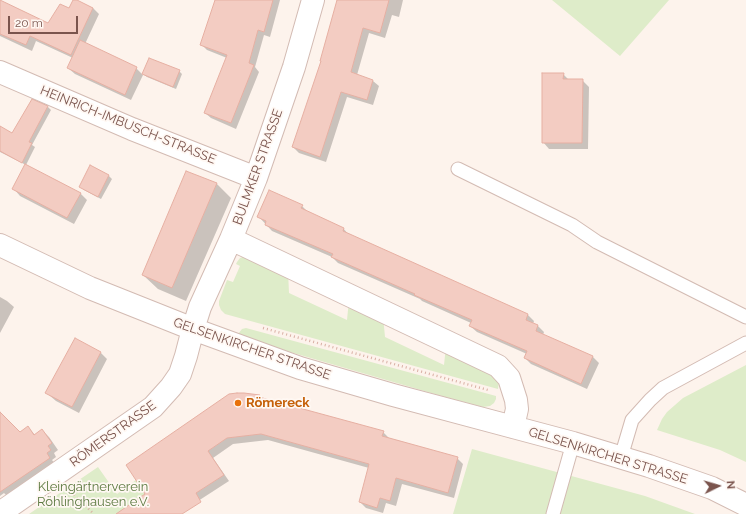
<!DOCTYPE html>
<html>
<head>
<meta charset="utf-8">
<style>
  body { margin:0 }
  #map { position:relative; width:746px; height:514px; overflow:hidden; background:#fdf3ec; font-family:Raleway,sans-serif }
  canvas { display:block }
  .north { position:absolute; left:698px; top:466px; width:40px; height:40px; -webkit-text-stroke:3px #fff8f3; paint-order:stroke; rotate:85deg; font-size:11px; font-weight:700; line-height:16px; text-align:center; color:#7a544d }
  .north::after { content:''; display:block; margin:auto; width:14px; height:18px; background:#7a544d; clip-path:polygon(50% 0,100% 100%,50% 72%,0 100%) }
  .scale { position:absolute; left:8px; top:16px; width:70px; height:18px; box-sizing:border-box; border:2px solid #7a544d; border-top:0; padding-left:5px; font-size:12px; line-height:14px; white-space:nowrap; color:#7a544d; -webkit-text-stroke:3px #fff8f3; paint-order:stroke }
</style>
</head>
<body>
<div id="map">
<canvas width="746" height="514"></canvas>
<div class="north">N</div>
<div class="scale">20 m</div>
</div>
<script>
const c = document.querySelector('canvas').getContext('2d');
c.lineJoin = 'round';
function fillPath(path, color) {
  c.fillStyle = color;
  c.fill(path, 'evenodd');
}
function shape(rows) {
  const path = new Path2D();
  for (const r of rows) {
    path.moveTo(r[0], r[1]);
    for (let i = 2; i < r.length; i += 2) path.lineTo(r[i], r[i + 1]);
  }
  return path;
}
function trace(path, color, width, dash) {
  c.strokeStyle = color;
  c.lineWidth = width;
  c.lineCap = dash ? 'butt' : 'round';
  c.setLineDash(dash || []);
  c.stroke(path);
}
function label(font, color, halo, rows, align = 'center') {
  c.font = font + ' Raleway,sans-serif';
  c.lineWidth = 3.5;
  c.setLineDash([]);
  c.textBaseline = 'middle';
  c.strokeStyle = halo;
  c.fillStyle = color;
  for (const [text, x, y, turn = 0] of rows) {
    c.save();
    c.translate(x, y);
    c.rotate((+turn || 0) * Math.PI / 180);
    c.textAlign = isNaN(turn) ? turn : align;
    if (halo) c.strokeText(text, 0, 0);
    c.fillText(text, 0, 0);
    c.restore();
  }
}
fillPath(shape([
  [552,0,669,0,620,56],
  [245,256,288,271,289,293,347,320,349,300,383,316,385,337,444,365,446,346,493,368,499,381,498,389,225,314,221,310,219,305,219,301,227,280,233,282,240,266,236,264,237,262,240,258],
  [246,328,496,396,496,399,494,403,490,406,483,407,438,395,290,352,238,334,242,329],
  [746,365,746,462,720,450,657,430,662,419,667,412,683,398],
  [472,449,645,496,695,514,453,514],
  [98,467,117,494,136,480,161,514,29,514]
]), '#deecc9');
fillPath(shape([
  [74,0,93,8,99,14,85,44,136,68,143,75,131,100,75,74,68,68,73,58,36,41,32,51,0,36,0,2,49,24,69,10],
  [216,0,280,0,270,37,264,35,255,67,259,72,236,129,211,118,205,113,227,58,207,50,201,44],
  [338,0,403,0,399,17,392,15,385,38,369,33,357,75,373,81,379,86,373,105,347,97,326,162,299,153,293,147,322,62],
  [179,71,182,74,176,89,147,77,143,74],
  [563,74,569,80,582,80,589,87,588,149,549,149,543,142],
  [32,101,48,107,51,110,32,145,35,147,26,165,0,152,0,131,12,134],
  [91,167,109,176,112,179,101,199,84,190,81,187],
  [216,183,231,198,186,301,158,289,143,275],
  [14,189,80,193,87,200,74,224,20,196],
  [302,206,308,212,343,228,349,235,528,315,534,321,533,324,538,326,544,332,543,335,593,357,599,363,587,389,531,364,525,358,527,354,477,332,470,326,471,323,422,301,420,299,338,263,332,257,272,231,259,217],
  [0,297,7,301,14,307,0,333],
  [75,339,101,353,107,359,79,413,56,401,49,395],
  [259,396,263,399,383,432,389,438,457,458,463,464,454,498,402,484,396,506,386,503,383,513,366,508,360,502,369,468,268,440,233,444,213,458,229,481,178,514,137,514,146,495],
  [28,427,35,435,42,430,49,437,58,450,54,453,56,457,52,460,56,465,8,497,4,493,0,496,0,446]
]), '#0003');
const building = shape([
  [0,0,48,23,60,4,69,8,73,0,77,0,93,8,71,55,30,36,26,45,0,34,0,0],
  [215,0,273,0,264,32,258,30,249,63,254,65,231,123,204,113,227,55,200,45,215,0],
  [337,0,389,0,380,33,363,28,351,72,373,80,367,100,341,92,320,157,292,147,321,61,320,61,337,0],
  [80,40,137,67,125,95,67,68,80,40],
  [149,58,180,70,173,87,142,74,149,58],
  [542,73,564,73,563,79,583,79,582,143,542,143,542,73],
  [32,99,48,106,29,142,32,143,22,163,0,151,0,126,12,133,32,99],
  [25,164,81,193,67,218,12,189,25,164],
  [90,165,109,175,98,197,79,187,90,165],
  [186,171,217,183,172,288,142,275,186,171],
  [269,190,303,205,301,208,344,228,343,231,528,314,526,320,538,325,536,331,593,356,581,384,524,358,527,351,469,326,472,320,414,295,415,294,331,257,333,254,265,225,266,221,257,217,269,190],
  [75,338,101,352,72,407,45,393,75,338],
  [237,393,244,393,260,395,259,397,384,431,382,436,458,457,448,493,396,478,390,501,380,498,377,508,359,502,369,464,261,434,227,438,208,451,224,475,196,493,201,502,182,514,116,514,145,494,126,465,229,394,237,393],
  [0,412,20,432,28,426,34,435,42,429,52,443,48,446,51,450,47,453,50,458,0,492,0,412]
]);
fillPath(building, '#f3ccc2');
trace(building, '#e6afa2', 1);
const service = shape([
  [458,169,572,225,597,242,746,317],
  [621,457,632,420,650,400,663,388,746,343],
  [553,514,573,443]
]);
const minor = shape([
  [0,72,132,129,256,178],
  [231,239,498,366,509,378,516,400,517,409,513,427],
  [0,245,90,288,193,329,300,368,393,395,573,443,649,466,712,488,746,505],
  [0,513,153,407,171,387,180,374,186,356,193,329,200,307,231,239,256,178,294,67,313,0]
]);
trace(service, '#d3bbb3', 15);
trace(minor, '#d3bbb3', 24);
trace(shape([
  [263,328,488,390],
  [71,492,94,514]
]), '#d9afa4', 2.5, [1, 3]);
trace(service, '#fff', 13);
trace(minor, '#fff', 22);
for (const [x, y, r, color] of [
  [238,403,4,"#e8710a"]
]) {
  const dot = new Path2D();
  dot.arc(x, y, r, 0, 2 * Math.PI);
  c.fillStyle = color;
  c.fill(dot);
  trace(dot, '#fff8f3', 1.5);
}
label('13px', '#7a544d', '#fff8f3', [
  ["HEINRICH-IMBUSCH-STRASSE",128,125,22],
  ["BULMKER STRASSE",258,167,-70],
  ["GELSENKIRCHER STRASSE",252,349,19],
  ["RÖMERSTRASSE",113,434,-36],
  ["GELSENKIRCHER STRASSE",608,456,17]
]);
label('bold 13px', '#c56008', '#fff8f3', [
  ["Römereck",246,403]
], 'left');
label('13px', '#5d7a41', '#fff8f3', [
  ["Kleingärtnerverein",93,487],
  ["Röhlinghausen e.V.",93,502]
]);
</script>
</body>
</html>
